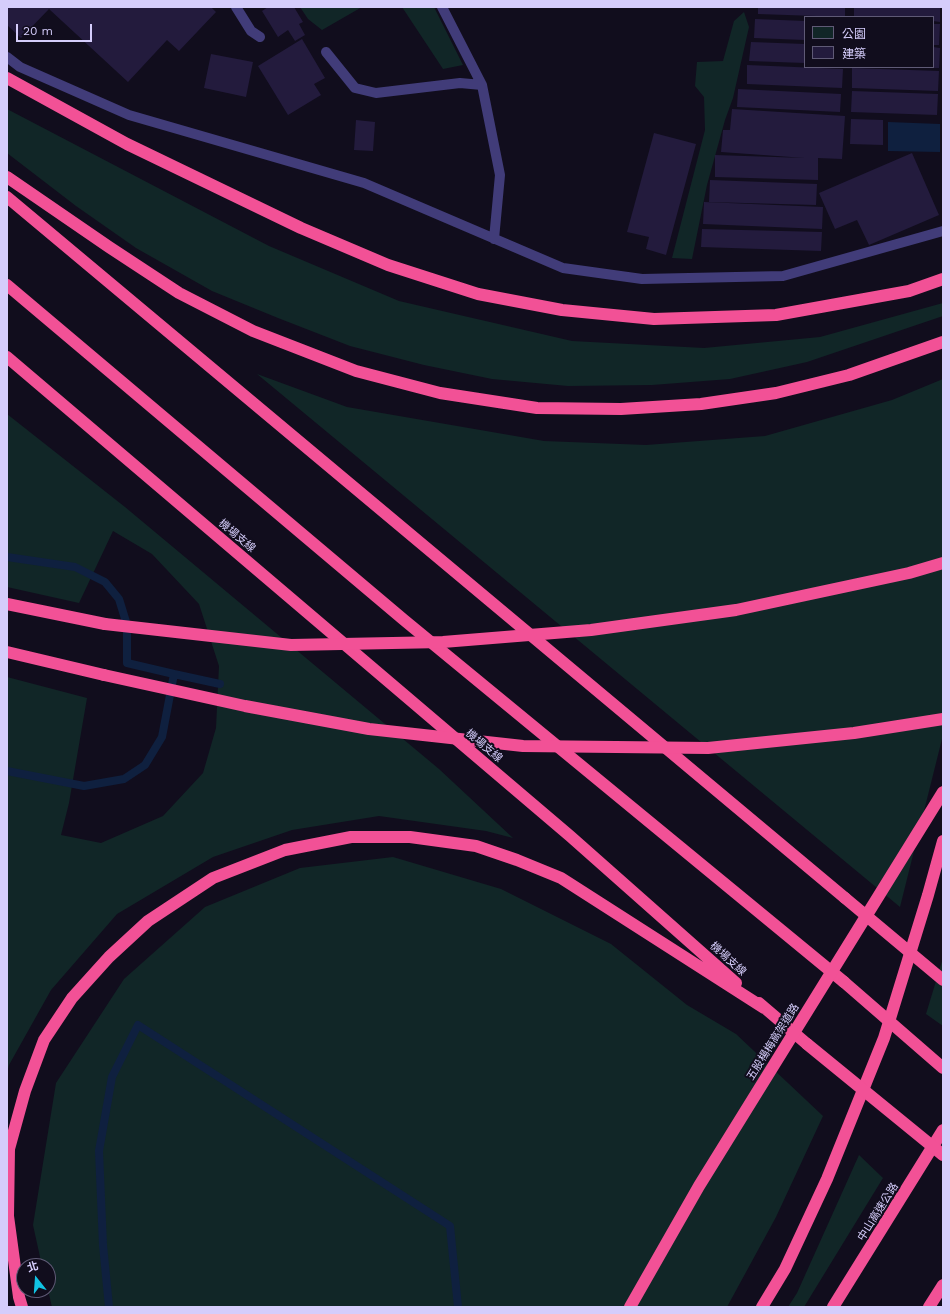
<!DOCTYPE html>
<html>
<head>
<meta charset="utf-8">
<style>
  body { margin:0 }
  #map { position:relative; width:950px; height:1314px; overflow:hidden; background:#110d1d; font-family:"Work Sans","Noto Sans TC",sans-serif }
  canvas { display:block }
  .frame { position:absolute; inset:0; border:8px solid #d5cdfb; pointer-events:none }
  .legend { position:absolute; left:804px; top:16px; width:130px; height:52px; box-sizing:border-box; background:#110d1d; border:1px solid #5f5a76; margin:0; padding:5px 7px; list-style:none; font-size:12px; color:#d5cdfb }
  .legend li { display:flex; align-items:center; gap:8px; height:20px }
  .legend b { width:20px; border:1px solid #5f5a76 }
  .north { position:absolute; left:16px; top:1258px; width:40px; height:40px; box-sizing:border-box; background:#110d1d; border:1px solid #5f5a76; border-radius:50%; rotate:343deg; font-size:11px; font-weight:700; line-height:16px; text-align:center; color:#d5cdfb }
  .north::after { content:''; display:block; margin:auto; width:14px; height:18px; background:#11c3e3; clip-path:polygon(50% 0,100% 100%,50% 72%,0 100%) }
  .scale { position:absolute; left:16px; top:24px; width:76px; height:18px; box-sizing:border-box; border:2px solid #d5cdfb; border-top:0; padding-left:5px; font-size:12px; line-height:14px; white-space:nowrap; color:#d5cdfb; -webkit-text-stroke:3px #110d1d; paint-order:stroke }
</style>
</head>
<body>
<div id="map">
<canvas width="950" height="1314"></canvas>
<div class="frame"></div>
<ul class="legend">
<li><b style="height:11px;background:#112627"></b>公園</li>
<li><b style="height:11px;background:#231b3d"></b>建築</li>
</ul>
<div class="north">北</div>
<div class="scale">20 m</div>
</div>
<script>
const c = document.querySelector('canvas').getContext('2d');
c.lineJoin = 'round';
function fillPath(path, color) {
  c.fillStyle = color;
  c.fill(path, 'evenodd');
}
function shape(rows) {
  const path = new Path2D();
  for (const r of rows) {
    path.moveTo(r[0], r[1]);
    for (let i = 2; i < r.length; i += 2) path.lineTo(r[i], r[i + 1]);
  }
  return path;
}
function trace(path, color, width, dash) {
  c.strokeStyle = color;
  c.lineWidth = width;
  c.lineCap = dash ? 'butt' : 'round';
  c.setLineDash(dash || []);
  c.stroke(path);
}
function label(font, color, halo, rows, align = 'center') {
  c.font = font + ' "Work Sans","Noto Sans TC",sans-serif';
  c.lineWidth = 4;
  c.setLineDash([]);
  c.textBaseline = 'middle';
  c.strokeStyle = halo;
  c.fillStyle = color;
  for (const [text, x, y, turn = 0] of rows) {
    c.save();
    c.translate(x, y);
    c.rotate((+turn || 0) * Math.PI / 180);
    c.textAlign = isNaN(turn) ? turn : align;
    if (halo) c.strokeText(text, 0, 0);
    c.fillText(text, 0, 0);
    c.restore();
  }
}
fillPath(shape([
  [300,7,362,7,322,30,308,19],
  [402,7,434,7,463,65,443,69],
  [744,12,749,27,733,98,725,120,707,185,692,259,672,258,705,130,704,97,695,86,697,62,723,61,734,21],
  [7,109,269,246,399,301,572,341,704,348,820,337,943,303,943,316,807,362,730,379,652,385,568,386,492,379,424,365,350,346,278,318,212,291,136,248,76,206,7,153],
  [257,374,347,407,544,441,646,445,765,436,892,400,943,379,943,735,900,907],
  [7,414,125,507,439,769,513,838,486,831,379,816,292,830,213,857,117,914,51,990,9,1065,7,1073,7,677,87,698,69,803,61,835,101,843,163,816,203,773,216,728,219,666,199,604,152,554,113,531,79,603,7,587],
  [393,857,501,889,611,944,687,1005,736,1034,823,1116,776,1217,727,1307,52,1307,48,1290,48,1266,42,1266,33,1225,56,1083,124,979,205,907,300,868],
  [943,958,943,1026,926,1014],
  [859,1155,883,1178,804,1307,788,1307,797,1293]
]), '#112627');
fillPath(shape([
  [888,122,940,124,940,152,888,151]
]), '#0f203f');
trace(shape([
  [7,557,75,567,105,582,119,599,127,625,127,663,174,674],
  [7,771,84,786,124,779,145,765,162,737,174,674,220,684],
  [109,1307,103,1245,99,1151,112,1077,138,1025,450,1226,458,1307]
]), '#0f203f', 8);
fillPath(shape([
  [7,7,211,7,216,12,179,51,167,40,128,82,49,9,21,38,7,25],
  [268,7,294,7,303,22,299,24,305,35,295,41,288,30,278,37,262,11],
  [758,7,845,7,845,17,758,14],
  [854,7,940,7,940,22,933,21,933,17,854,17],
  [755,19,805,21,805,40,754,38],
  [933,24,940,24,939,45,933,45],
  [302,39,325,78,314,84,321,95,288,115,258,66],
  [751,42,805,44,805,63,749,61],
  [933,47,940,48,939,68,933,68],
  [211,54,253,62,246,97,204,88],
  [747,65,843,69,842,88,747,84],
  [852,68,939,71,938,91,852,88],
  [738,89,841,94,840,112,737,107],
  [852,91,938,94,937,115,851,112],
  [732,109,845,116,842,159,818,158,818,180,715,177,715,155,805,158,721,152,723,130,730,130],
  [851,119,883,120,883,145,850,144],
  [356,120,375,122,373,151,354,150],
  [654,133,696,144,666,255,646,249,649,237,627,232],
  [912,153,939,215,869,245,857,220,835,229,819,193],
  [710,180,817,184,816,205,709,202],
  [704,202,823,207,822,229,703,224],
  [702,229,822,232,821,251,701,247]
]), '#231b3d');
trace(shape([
  [236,7,251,31,260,37],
  [442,7,482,85,500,175,494,239],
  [326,52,355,88,376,93,460,83,482,85],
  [7,57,20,67,129,115,364,183,563,268,642,279,783,276,943,231]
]), '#413c79', 10);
trace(shape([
  [7,78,127,144,301,228,388,265,478,294,562,310,654,319,776,315,909,291,943,279],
  [7,177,109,247,179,293,253,331,356,371,440,393,537,408,621,409,701,404,776,393,849,375,943,342],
  [7,197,845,898],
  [7,285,404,620,844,982],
  [7,357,570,836,736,983],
  [7,604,105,624],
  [7,652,104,675],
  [759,1003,807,1044],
  [22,1307,19,1297,8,1216,9,1149,25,1091,44,1040,72,998,109,957,148,921,213,878,285,850,351,837,410,837,476,846,517,860,561,878,764,1008],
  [762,1307,785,1269,827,1179,884,1038,928,895,943,841],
  [833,1307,943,1130],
  [929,1307,943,1285]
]), '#f25196', 12);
trace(shape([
  [105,624,291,645,443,642,591,630,736,610,909,573,943,563],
  [104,675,245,706,369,729,523,746,708,748,854,733,943,719],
  [845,898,943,980],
  [844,982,943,1068],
  [807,1044,943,1155],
  [630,1307,699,1186,943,792]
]), '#f25196', 12);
label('11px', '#d5cdfb', '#110d1d', [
  ["機場支線",237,536,40],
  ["機場支線",484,746,40],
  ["機場支線",728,959,42],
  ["五股楊梅高架道路",773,1042,-58],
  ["中山高速公路",878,1212,-58]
]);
</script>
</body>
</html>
